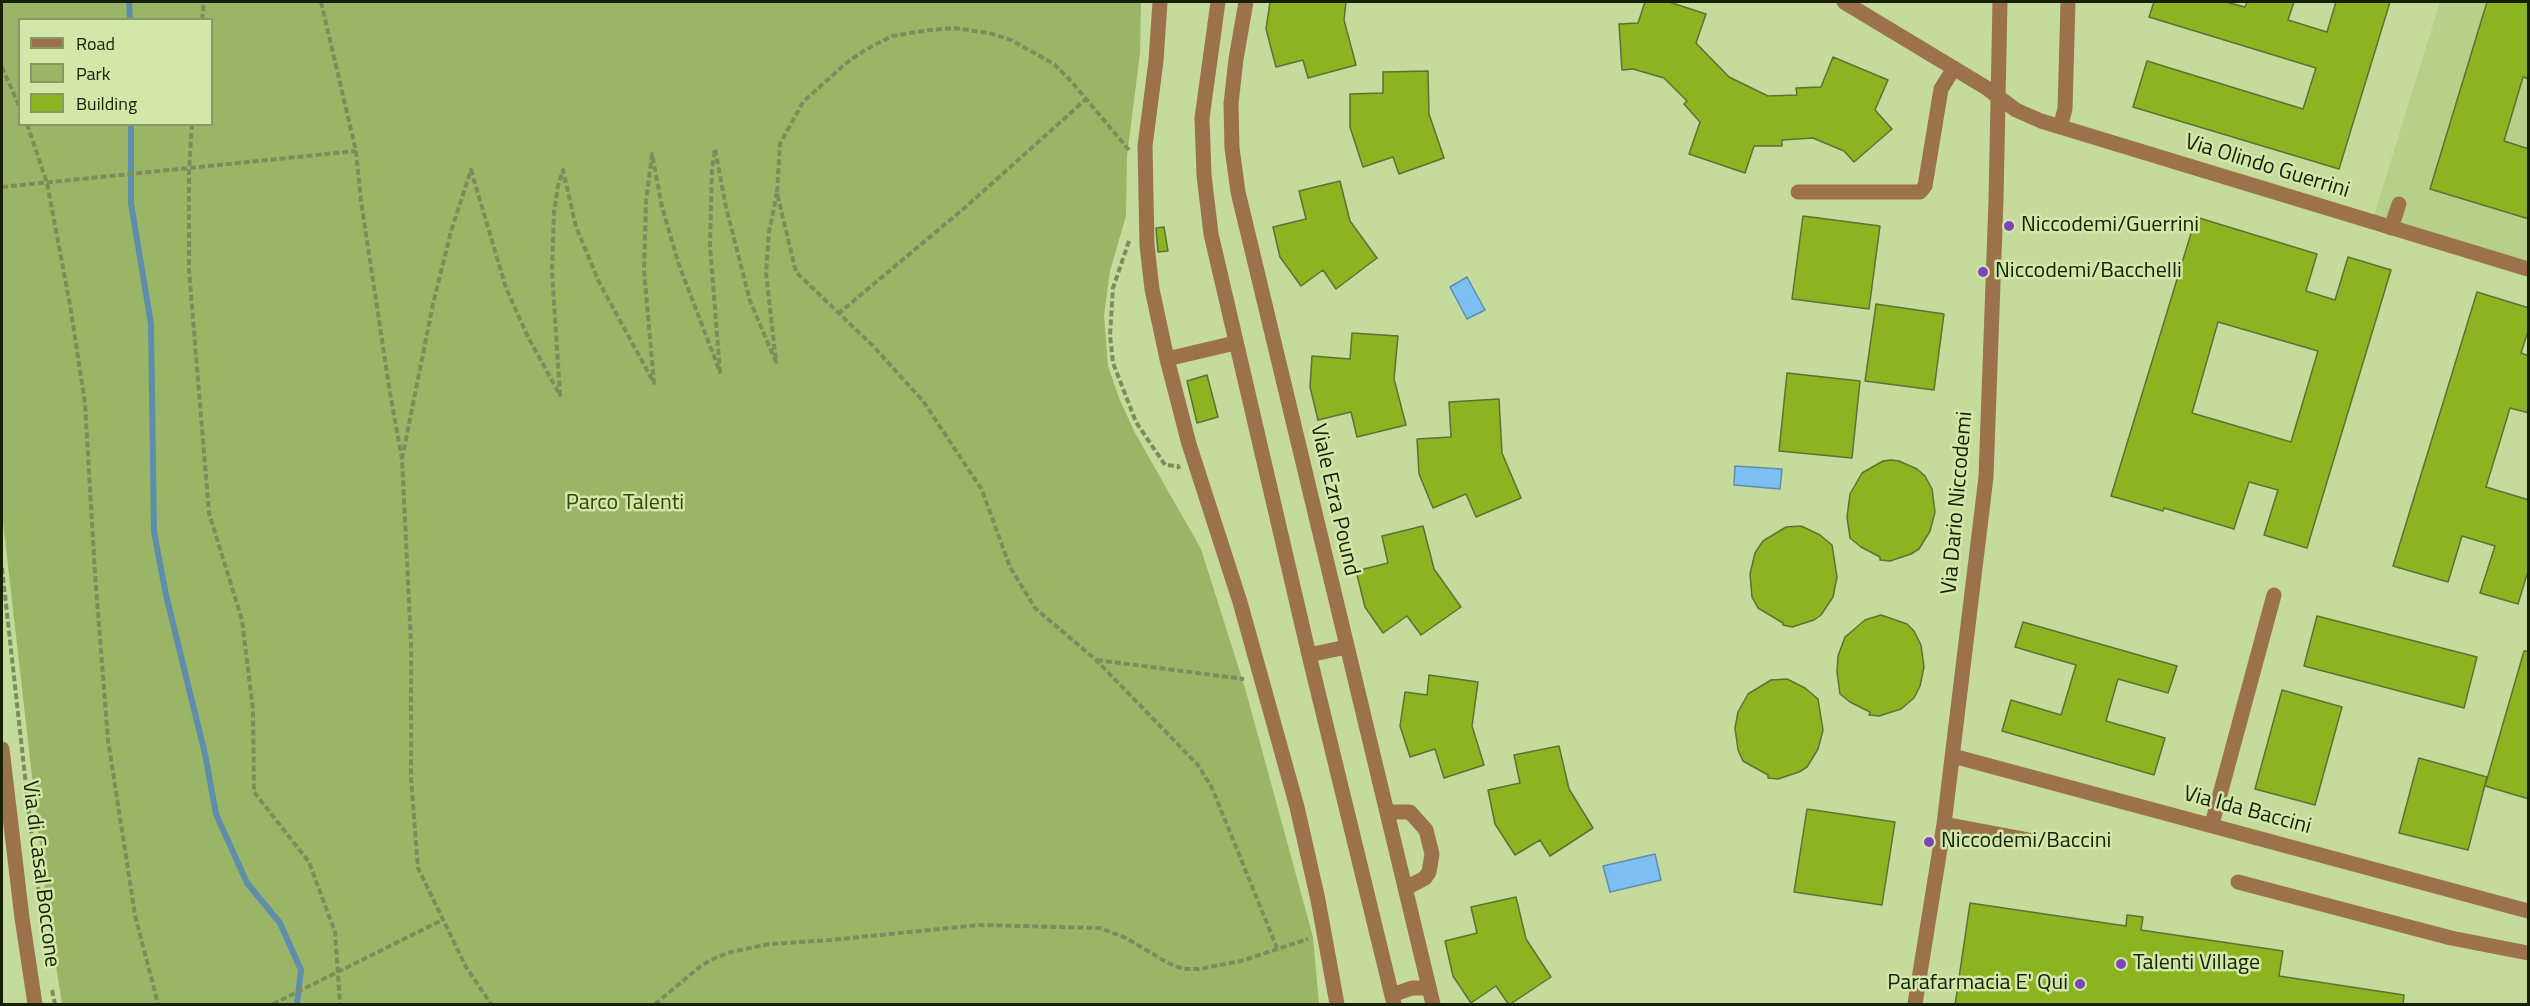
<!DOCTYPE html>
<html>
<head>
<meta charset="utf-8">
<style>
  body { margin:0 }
  #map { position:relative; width:2530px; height:1006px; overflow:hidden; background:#c4db9b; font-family:"Titillium Web",sans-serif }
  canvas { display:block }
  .frame { position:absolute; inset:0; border:3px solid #171f06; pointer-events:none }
  .legend { position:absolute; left:18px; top:18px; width:195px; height:108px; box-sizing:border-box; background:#d1e8a8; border:2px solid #879867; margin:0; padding:8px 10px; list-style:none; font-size:18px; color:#171f06 }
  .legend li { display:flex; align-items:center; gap:12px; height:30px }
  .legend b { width:30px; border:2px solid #879867 }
</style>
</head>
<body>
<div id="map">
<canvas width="2530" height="1006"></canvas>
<div class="frame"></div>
<ul class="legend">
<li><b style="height:8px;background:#9b724a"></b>Road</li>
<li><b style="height:16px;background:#9ab566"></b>Park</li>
<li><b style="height:16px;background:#8cb320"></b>Building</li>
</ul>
</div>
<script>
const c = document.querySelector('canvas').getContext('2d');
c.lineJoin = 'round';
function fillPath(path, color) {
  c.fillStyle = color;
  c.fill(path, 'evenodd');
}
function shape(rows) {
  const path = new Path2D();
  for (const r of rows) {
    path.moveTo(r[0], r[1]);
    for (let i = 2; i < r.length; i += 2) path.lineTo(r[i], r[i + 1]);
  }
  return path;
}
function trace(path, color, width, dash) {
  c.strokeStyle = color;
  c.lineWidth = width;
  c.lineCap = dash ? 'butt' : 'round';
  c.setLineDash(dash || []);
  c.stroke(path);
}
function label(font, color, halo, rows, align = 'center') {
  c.font = font + ' "Titillium Web",sans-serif';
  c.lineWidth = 5;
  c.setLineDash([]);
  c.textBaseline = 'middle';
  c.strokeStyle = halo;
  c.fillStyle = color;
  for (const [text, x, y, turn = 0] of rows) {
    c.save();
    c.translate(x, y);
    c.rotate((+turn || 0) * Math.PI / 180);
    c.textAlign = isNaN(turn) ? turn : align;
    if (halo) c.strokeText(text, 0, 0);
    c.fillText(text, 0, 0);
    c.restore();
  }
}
fillPath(shape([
  [2440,2,2528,2,2528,264,2373,219]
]), '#b7d089');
fillPath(shape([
  [2,2,1141,2,1140,53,1127,156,1126,216,1110,271,1104,315,1108,366,1119,398,1134,431,1201,549,1245,688,1313,937,1319,1004,62,1004,47,908,2,513],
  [20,20,212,20,212,124,20,124]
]), '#9ab566');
const water = shape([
  [1467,277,1485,310,1467,319,1450,287,1467,277],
  [1735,466,1782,469,1780,489,1734,485,1735,466],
  [1655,854,1661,880,1610,892,1603,866,1655,854]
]);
fillPath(water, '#7dbef3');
trace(water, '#5e8eac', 1.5);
trace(shape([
  [129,2,130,20],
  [131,124,131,203,151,324,154,532,166,595,205,754,216,814,247,883,280,923,301,970,297,1004]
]), '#5e8eac', 6);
const building = shape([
  [1270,2,1346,2,1344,20,1356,65,1308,78,1303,60,1276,67,1266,29,1270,2],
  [1645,2,1669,2,1706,14,1696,43,1729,77,1768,96,1797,95,1796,88,1821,87,1833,57,1888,80,1875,110,1892,129,1854,162,1844,151,1813,138,1782,140,1782,146,1754,146,1745,173,1689,154,1700,122,1684,104,1687,101,1664,78,1633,69,1622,70,1619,24,1638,23,1645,2],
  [2154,2,2226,2,2245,7,2247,2,2294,2,2288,20,2327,32,2336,2,2390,2,2339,169,2133,107,2147,61,2303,109,2316,68,2149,17,2154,2],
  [2487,2,2529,2,2529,79,2523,77,2504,141,2529,149,2529,219,2430,189,2487,2],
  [1428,71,1429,114,1444,158,1399,174,1393,157,1363,167,1350,127,1350,94,1383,93,1383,72,1428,71],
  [1340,181,1350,221,1377,258,1336,289,1323,270,1301,286,1280,257,1273,227,1306,219,1299,191,1340,181],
  [1803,216,1880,226,1869,309,1792,299,1803,216],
  [2196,217,2317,254,2306,291,2335,300,2348,257,2391,270,2307,548,2264,535,2278,490,2249,482,2234,529,2164,508,2163,511,2111,496,2196,217],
  [2218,322,2318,351,2291,442,2192,413,2218,322],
  [1164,227,1168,251,1158,252,1156,228,1164,227],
  [2477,292,2529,308,2529,328,2521,353,2529,356,2529,413,2510,408,2486,487,2529,500,2529,568,2518,604,2480,593,2495,546,2462,536,2448,582,2393,566,2477,292],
  [1876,304,1944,314,1934,390,1865,381,1876,304],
  [1352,333,1398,336,1394,379,1406,425,1357,437,1351,412,1318,420,1310,387,1312,356,1350,359,1352,333],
  [1787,373,1860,381,1852,458,1779,451,1787,373],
  [1207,375,1218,417,1197,423,1187,381,1207,375],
  [1499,399,1502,453,1521,498,1476,517,1466,494,1433,508,1419,474,1417,439,1451,437,1449,402,1499,399],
  [1891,460,1899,461,1917,469,1925,476,1932,489,1935,512,1930,531,1919,549,1911,554,1890,561,1880,560,1880,557,1861,547,1850,538,1847,517,1850,494,1862,473,1883,461,1891,460],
  [1423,526,1434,569,1461,607,1421,635,1407,616,1383,633,1365,607,1356,571,1388,563,1382,536,1423,526],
  [1801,526,1820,535,1832,545,1837,577,1833,597,1821,615,1814,620,1792,627,1783,625,1783,623,1758,608,1752,597,1750,574,1755,553,1763,541,1786,527,1801,526],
  [1881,615,1907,624,1914,631,1921,645,1924,667,1920,686,1914,698,1901,709,1879,716,1869,715,1870,712,1850,702,1840,694,1837,672,1838,656,1845,637,1865,620,1881,615],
  [2317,616,2477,657,2464,708,2304,666,2317,616],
  [2023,622,2177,666,2168,693,2118,679,2106,721,2165,738,2154,775,2002,731,2011,700,2061,715,2076,665,2015,647,2023,622],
  [2524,651,2529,651,2529,799,2485,786,2524,651],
  [1429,675,1478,682,1472,726,1484,765,1444,778,1435,749,1410,757,1400,726,1405,692,1427,695,1429,675],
  [1787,679,1805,688,1818,699,1823,730,1818,749,1807,767,1799,772,1778,779,1768,778,1768,775,1743,761,1738,750,1735,728,1738,712,1748,694,1771,680,1787,679],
  [2282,690,2342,707,2315,805,2255,789,2282,690],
  [1559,746,1569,789,1593,828,1550,856,1540,840,1515,855,1495,824,1488,790,1520,783,1514,755,1559,746],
  [2419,758,2487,777,2468,850,2399,833,2419,758],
  [1807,809,1895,822,1882,905,1794,892,1807,809],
  [1516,897,1526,939,1551,977,1509,1005,1496,986,1471,1003,1453,976,1445,941,1477,933,1471,907,1516,897],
  [1970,903,2126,926,2127,915,2143,917,2141,930,2283,951,2279,976,2404,995,2403,1005,1955,1005,1970,903]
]);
fillPath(building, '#8cb320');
trace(building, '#5d7135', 1.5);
trace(shape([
  [321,2,356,151,361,201,390,393,402,459,411,643,411,779,418,868,466,967,491,1004],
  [202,20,204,2],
  [2,67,20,108],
  [27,124,47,183,70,305,85,403,95,574,108,740,135,915,158,1004],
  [192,124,189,170,189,270,209,513,242,620,253,710,254,792,309,862,335,932,340,1004],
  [1129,150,1070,80,1054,64,1011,40,989,33,954,28,930,30,892,36,865,50,845,64,803,102,780,144,777,193,796,272,873,346,923,401,982,490,1010,567,1035,608,1096,660,1198,765,1212,788,1277,948],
  [2,187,356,151],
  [1129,241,1113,288,1110,335,1113,363,1136,422,1165,465,1178,466,1179,469],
  [838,314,968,205,1086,99],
  [402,459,433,304,451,231,471,170,506,288,528,337,560,395,552,271,554,212,558,186,563,170,576,227,599,282,654,383,644,270,646,202,652,154,662,207,679,265,720,372,710,246,712,168,715,149,726,207,750,301,776,362,766,273,769,232,777,193],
  [2,568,36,876],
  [1097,660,1244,679],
  [38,887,45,942],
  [52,990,55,1004],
  [273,1004,442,920],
  [655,1004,702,965,715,958,731,952,769,944,831,940,979,925,1100,928,1126,938,1168,963,1183,969,1199,969,1241,961,1308,939]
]), '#7c8d5d', 4, [6, 3]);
trace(shape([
  [1160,2,1156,61,1145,146,1147,245,1152,289,1167,359,1189,444,1240,602,1297,807,1318,900,1337,1004],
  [1218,2,1202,118,1204,175,1211,234,1309,655,1394,1004],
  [1246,2,1236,59,1231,104,1232,148,1238,192,1433,1004],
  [1844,2,1985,87,2016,110,2041,121,2528,269],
  [2060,127,2065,109,2068,2],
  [1798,192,1920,192,1925,186,1941,89,1954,68],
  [2391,228,2399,204],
  [1167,359,1235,343],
  [1309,655,1346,647],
  [2,749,22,918,35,1004],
  [1953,756,2528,911],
  [1387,812,1410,812,1426,830,1432,854,1429,872,1425,878,1406,888],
  [1944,824,2029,840],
  [2212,824,2274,595],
  [2238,882,2451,938,2528,953],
  [1392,995,1412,988,1429,988],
  [1915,1004,1944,824,1986,477,1996,200,2000,2]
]), '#9b724a', 15);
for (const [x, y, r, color] of [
  [2009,226,6,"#8044ba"],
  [1983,272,6,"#8044ba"],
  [1929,842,6,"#8044ba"],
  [2121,964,6,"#8044ba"],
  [2080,984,6,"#8044ba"]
]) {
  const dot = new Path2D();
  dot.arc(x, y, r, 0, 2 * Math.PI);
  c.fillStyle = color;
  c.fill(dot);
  trace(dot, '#d1e8a8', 2);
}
label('22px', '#171f06', '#d1e8a8', [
  ["Via Olindo Guerrini",2267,167,17],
  ["Viale Ezra Pound",1334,500,77],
  ["Via Dario Niccodemi",1958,503,-85],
  ["Via Ida Baccini",2247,811,15],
  ["Via di Casal Boccone",40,874,83]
]);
label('22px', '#171f06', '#d1e8a8', [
  ["Niccodemi/Guerrini",2021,226],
  ["Niccodemi/Bacchelli",1995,272],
  ["Niccodemi/Baccini",1941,842],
  ["Talenti Village",2133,964],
  ["Parafarmacia E' Qui",2068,984,"right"]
], 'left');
label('22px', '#34440d', '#d1e8a8', [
  ["Parco Talenti",625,504]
]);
</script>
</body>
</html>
